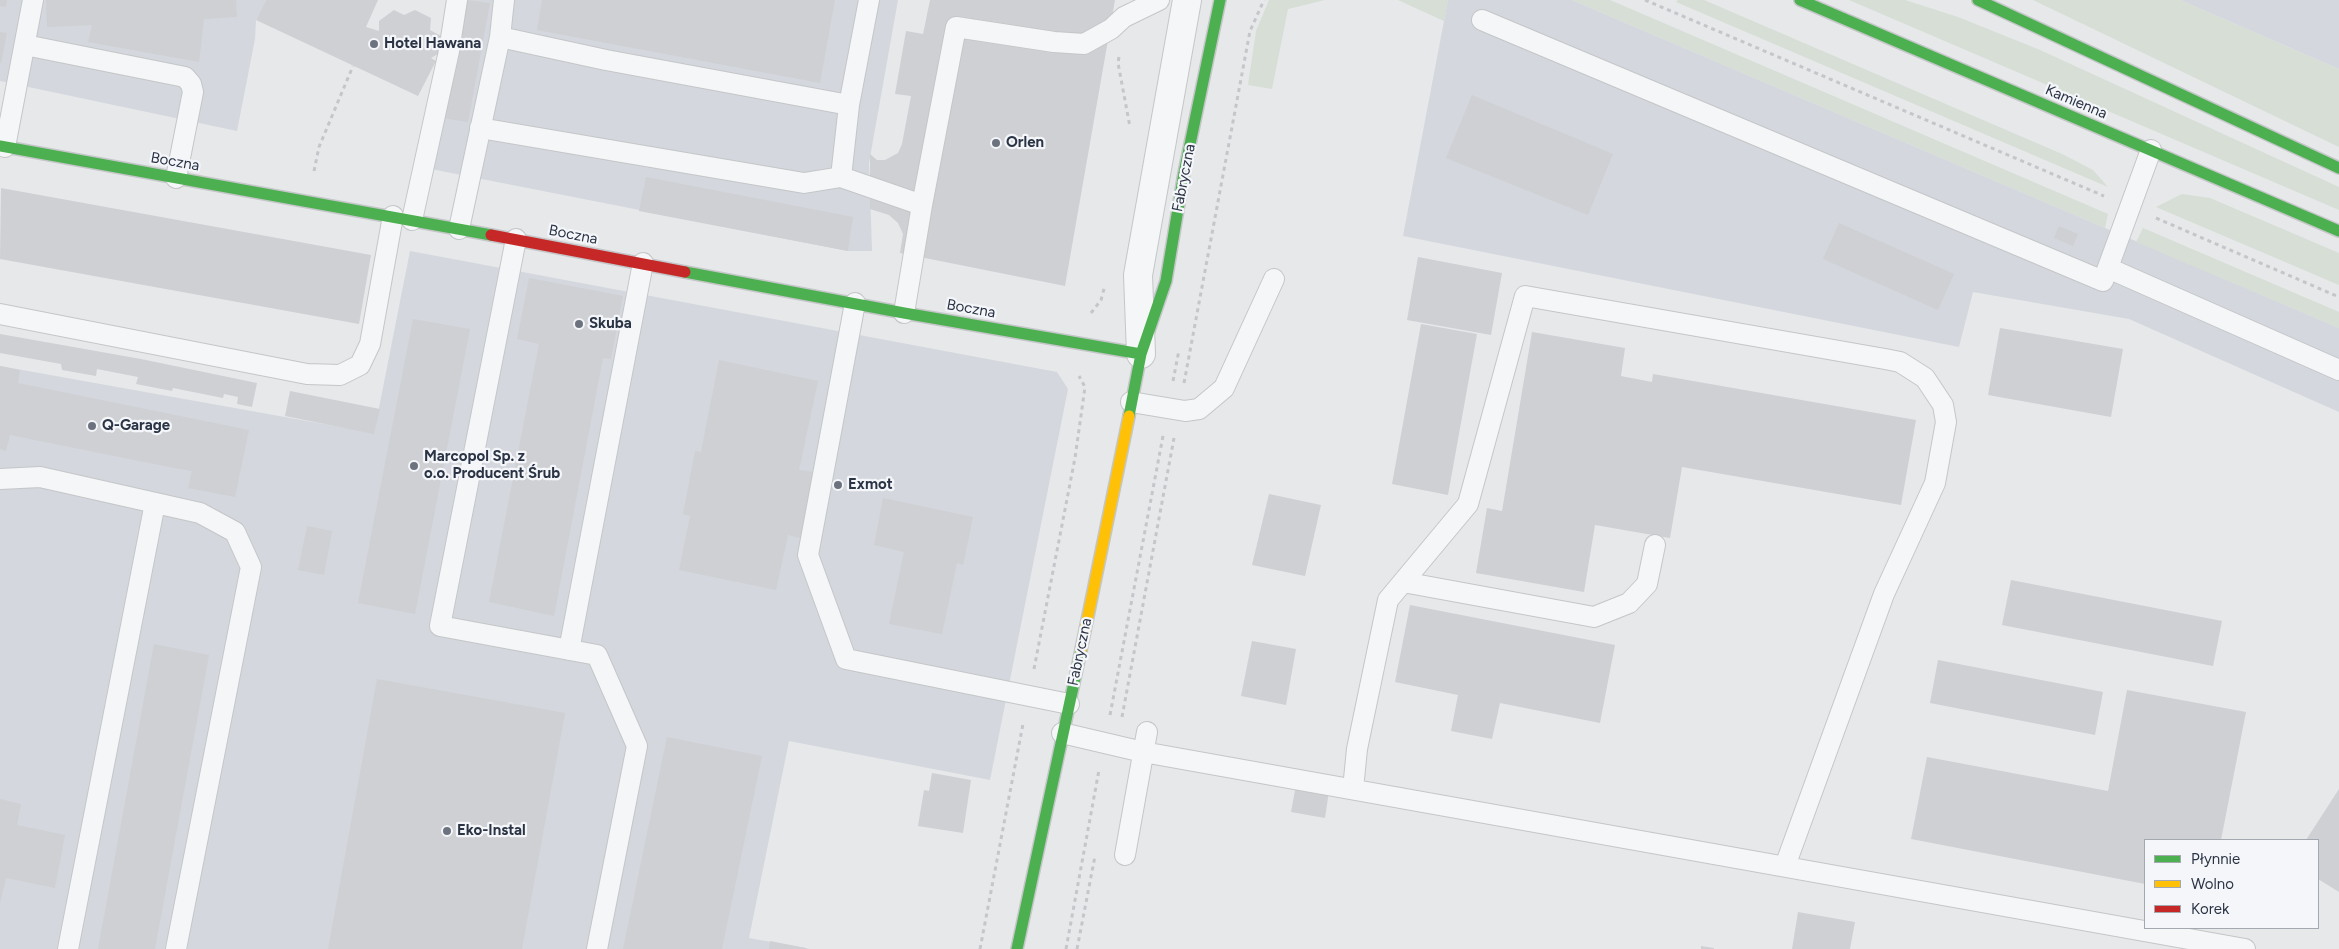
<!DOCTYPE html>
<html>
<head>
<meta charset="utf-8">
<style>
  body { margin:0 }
  #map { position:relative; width:2339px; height:949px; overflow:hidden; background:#e6e8ea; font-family:Figtree,sans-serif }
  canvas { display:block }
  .legend { position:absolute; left:2144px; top:839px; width:175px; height:90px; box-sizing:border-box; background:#f4f6f9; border:1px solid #a4a8b1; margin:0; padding:6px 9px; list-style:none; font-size:15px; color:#2b3445 }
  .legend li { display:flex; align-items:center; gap:10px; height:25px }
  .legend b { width:25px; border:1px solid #a4a8b1 }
</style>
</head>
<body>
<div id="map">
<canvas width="2339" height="949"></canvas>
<ul class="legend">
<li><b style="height:6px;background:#4caf50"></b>Płynnie</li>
<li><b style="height:6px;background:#ffc107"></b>Wolno</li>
<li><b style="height:6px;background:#c62828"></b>Korek</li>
</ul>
</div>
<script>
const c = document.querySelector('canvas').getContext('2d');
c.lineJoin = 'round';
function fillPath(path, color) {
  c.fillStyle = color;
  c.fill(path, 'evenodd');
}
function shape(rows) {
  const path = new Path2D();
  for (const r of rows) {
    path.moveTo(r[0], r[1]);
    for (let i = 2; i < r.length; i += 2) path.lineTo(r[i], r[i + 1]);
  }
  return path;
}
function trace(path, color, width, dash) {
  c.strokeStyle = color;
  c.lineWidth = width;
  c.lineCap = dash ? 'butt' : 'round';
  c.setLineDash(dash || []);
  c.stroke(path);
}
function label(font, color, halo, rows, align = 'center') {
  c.font = font + ' Figtree,sans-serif';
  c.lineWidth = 4.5;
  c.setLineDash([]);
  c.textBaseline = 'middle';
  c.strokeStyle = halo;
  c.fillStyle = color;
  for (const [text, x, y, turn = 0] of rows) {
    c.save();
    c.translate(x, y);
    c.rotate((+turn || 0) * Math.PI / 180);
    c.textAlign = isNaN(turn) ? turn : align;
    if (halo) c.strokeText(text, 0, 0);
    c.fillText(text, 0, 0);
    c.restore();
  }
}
fillPath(shape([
  [0,0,266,0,256,20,255,39,237,131,0,81],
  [464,0,898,0,869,163,872,251,848,251,431,169],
  [1448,0,1572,0,2339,328,2339,412,2129,319,1973,292,1959,347,1403,236],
  [2180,0,2339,0,2339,69],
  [410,251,1057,372,1068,389,990,780,789,741,749,938,810,949,0,949,0,366,374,433]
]), '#d4d7dd');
fillPath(shape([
  [1269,0,1325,0,1288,9,1272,89,1248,85,1256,31],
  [1398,0,1448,0,1444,21],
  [1572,0,1610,0,2108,214,2105,228],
  [1678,0,1704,0,2062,154,2093,170,2108,187,1676,2],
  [1849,0,1905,0,1958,17,2040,50,2339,187,2339,210],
  [2033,0,2180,0,2339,69,2339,147],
  [2182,194,2210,198,2339,253,2339,285,2156,207],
  [2143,228,2339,312,2339,328,2136,242]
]), '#d6ded6');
fillPath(shape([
  [0,0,7,0,6,7,0,6],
  [46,0,236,0,237,17,204,19,199,62,88,42,92,25,47,27],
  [266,0,378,0,366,27,379,31,379,21,394,10,404,15,415,10,431,18,430,30,441,36,443,51,431,58,436,61,418,96,256,20],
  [466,0,490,3,468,122,443,118],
  [542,0,835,0,820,83,537,30],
  [930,0,1115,0,1065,286,900,253,903,234,898,223,889,215,870,209,870,154,877,160,885,160,898,153,902,144,911,96,895,94,906,31,923,34],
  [0,32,7,33,1,63,0,63],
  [1472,95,1613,154,1588,215,1446,158],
  [646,177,853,217,848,251,639,211],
  [1,188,371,255,359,324,0,259],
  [1839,223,1954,274,1938,310,1823,259],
  [2059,226,2078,234,2073,246,2054,238],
  [1418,257,1502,273,1491,335,1407,320],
  [529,278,623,296,611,359,603,358,554,616,489,602,539,344,517,339],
  [413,319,470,329,415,614,358,603],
  [1421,324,1477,334,1448,495,1392,484],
  [2000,328,2123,349,2111,417,1988,395],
  [1532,332,1625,348,1621,376,1652,382,1653,374,1916,420,1901,505,1682,467,1670,538,1595,525,1584,592,1476,573,1487,508,1502,511],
  [0,334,141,359,257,383,252,407,237,404,238,397,224,394,223,398,173,388,172,391,136,384,138,377,97,369,96,376,62,370,61,364,0,353],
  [719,360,818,381,799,470,813,472,800,538,788,535,776,590,679,570,690,516,683,514,695,451,701,452],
  [0,366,20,370,18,383,249,430,235,497,188,488,192,471,174,468,10,435,6,451,0,449],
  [290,391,380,409,374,434,285,416],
  [1269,494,1321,505,1305,576,1252,565],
  [883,498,973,517,963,565,957,563,942,634,889,624,904,552,874,545],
  [307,526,332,531,324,575,298,570],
  [2011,580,2222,621,2213,666,2002,625],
  [1410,605,1615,645,1600,723,1500,703,1492,739,1451,731,1458,695,1395,682],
  [1252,641,1296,649,1286,705,1241,696],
  [154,644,209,655,155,949,98,949],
  [1938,660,2103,692,2095,735,1930,703],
  [377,679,565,713,522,949,328,949],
  [2127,690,2246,712,2221,840,2145,840,2145,884,1911,839,1927,757,2108,791],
  [667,737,762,756,722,949,623,949],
  [932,773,971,780,963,833,918,826,924,790,929,791],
  [1296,785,1329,791,1325,818,1291,812],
  [2339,789,2339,892,2318,879,2318,840,2306,840],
  [0,799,21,804,17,825,65,835,55,888,6,878,0,903],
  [1798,912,1855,922,1850,949,1792,949],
  [770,941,806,948,806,949,769,949],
  [1701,946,1714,948,1714,949,1701,949]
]), '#ced0d3');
const lane = shape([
  [504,0,500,37,606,60,849,105],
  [869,0,849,105,841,177,922,205,904,313],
  [1482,20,2103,281,2151,150],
  [25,45,185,77,191,84,193,92,176,178],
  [480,128,804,183,841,177],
  [5,147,33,0],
  [922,205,956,27,1054,42,1084,44,1111,29,1124,17,1159,0],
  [412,220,449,51,457,0],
  [459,229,500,37],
  [516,239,440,626,597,655,637,746,597,949],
  [2108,268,2339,370],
  [855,303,808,555,846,659,1069,704],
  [0,314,307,374,340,375,360,365,370,344,393,216],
  [1131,402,1185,411,1199,409,1224,388,1274,279],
  [0,479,40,477,200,513,235,532,251,567,176,949],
  [1403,582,1594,617,1629,603,1647,584,1655,545],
  [569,650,643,263],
  [1062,733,1143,752,2245,949],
  [1353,789,1357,749,1388,600,1468,504,1525,296,1885,359,1900,362,1925,378,1943,405,1946,422,1935,483,1884,594,1785,866],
  [1125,855,1147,732],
  [68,949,155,503]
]);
const street = shape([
  [1141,354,1138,275,1187,0]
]);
const fast = shape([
  [1800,0,2339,231],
  [1978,0,2339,168],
  [0,146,491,235],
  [685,272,904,313,1141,354],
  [1129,416,1141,354,1166,281,1184,173,1220,0],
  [1017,949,1081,650]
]);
const slow = shape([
  [1081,650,1129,416]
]);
const jam = shape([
  [491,235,685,272]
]);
trace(lane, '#c4c6c8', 22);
trace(street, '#c4c6c8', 30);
trace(fast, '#c4c6c8', 14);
trace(slow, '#c4c6c8', 14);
trace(jam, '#c4c6c8', 14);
trace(shape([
  [1645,0,2104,196],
  [1119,57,1118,63,1130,127],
  [314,171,319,147,353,66],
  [2156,218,2339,297],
  [1091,313,1101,300,1105,285],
  [1173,381,1179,350],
  [1184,383,1250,31,1264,0],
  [1034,669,1075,458,1085,387,1079,376],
  [1110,715,1163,436],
  [1122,717,1174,438],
  [980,949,1023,724],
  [1066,949,1099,770],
  [1077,949,1095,856]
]), '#c5c6ca', 3, [4, 4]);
trace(lane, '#f5f6f7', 20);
trace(street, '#f5f6f7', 28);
trace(fast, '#4caf50', 11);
trace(slow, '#ffc107', 11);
trace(jam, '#c62828', 11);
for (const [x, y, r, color] of [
  [374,44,5,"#6c737f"],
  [996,143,5,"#6c737f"],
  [579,324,5,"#6c737f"],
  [92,426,5,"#6c737f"],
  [414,466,5,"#6c737f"],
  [838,485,5,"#6c737f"],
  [447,831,5,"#6c737f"]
]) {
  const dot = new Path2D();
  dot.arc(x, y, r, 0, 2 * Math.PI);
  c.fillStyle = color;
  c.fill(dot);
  trace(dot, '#f4f6f9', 2);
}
label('bold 15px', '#2b3445', '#f4f6f9', [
  ["Hotel Hawana",384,44],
  ["Orlen",1006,143],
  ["Skuba",589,324],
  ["Q-Garage",102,426],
  ["Marcopol Sp. z",424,457],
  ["o.o. Producent Śrub",424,474],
  ["Exmot",848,485],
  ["Eko-Instal",457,831]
], 'left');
label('15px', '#2b3445', '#f4f6f9', [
  ["Kamienna",2076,102,23],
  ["Boczna",175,162,10],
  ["Fabryczna",1184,178,-79],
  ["Boczna",573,235,11],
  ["Boczna",971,309,10],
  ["Fabryczna",1080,652,-78]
]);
</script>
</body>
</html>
